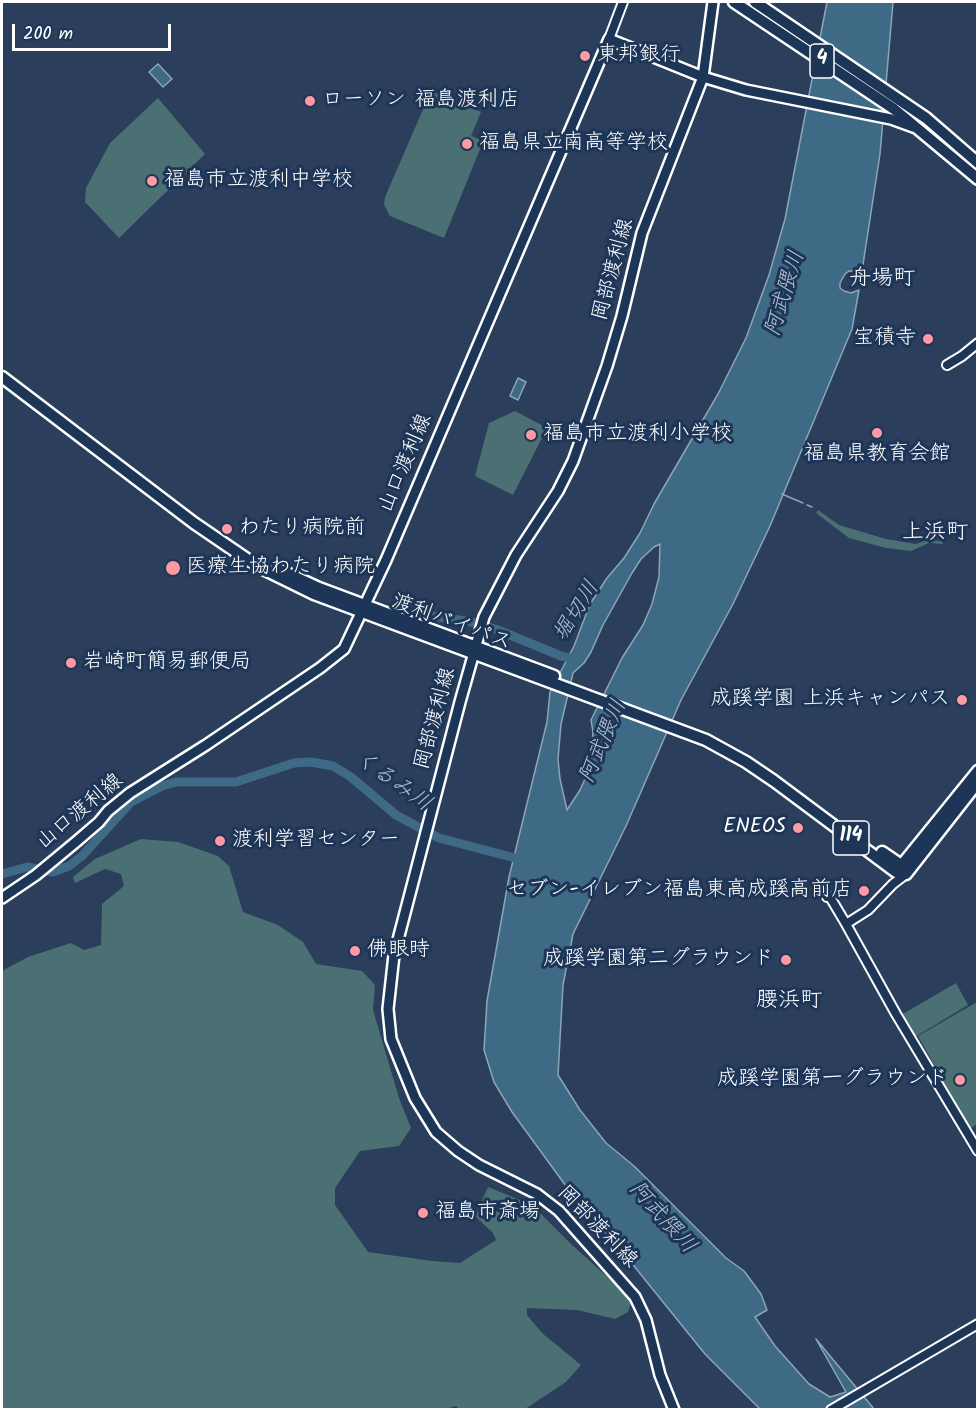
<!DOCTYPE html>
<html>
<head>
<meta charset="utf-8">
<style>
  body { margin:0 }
  #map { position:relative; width:979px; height:1411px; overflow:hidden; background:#2b3e5b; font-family:Kalam,sans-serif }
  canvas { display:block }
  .frame { position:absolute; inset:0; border:3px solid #fff; pointer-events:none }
  .scale { position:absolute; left:12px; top:24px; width:159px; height:27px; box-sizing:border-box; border:3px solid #fff; border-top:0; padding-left:8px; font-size:18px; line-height:21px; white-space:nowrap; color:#fff; -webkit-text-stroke:4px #1d3557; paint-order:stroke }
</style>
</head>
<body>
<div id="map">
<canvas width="979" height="1411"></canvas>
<div class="frame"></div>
<div class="scale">200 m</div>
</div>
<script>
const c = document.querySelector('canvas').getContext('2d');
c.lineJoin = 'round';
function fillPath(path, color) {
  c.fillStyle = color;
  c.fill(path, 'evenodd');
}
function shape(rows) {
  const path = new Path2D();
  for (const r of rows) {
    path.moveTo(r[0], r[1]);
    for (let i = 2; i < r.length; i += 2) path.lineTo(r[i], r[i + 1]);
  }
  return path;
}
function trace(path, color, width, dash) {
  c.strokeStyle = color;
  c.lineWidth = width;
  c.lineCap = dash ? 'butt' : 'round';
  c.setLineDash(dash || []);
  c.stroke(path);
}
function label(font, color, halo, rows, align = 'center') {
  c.font = font + ' Kalam,"Klee One",sans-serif';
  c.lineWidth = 6;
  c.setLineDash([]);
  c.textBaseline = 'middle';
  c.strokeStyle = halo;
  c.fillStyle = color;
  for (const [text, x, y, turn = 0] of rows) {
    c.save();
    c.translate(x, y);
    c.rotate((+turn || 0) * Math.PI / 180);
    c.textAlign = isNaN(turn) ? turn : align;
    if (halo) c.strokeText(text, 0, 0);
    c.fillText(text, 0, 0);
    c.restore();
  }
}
fillPath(shape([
  [431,91,481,112,471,136,479,139,480,149,444,238,390,216,384,205,385,197],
  [158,98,205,154,119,238,85,202,86,188,110,143],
  [515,411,547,428,513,495,475,476,489,423],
  [818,510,839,525,886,539,916,544,927,540,942,541,943,544,929,543,911,551,886,548,849,538,816,513],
  [141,839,178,842,218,856,229,866,243,912,278,925,303,942,316,964,362,971,375,985,373,1010,399,1098,411,1128,399,1146,360,1151,335,1188,335,1205,368,1252,432,1261,460,1263,496,1240,493,1233,475,1216,488,1187,532,1205,572,1245,632,1299,628,1312,615,1319,577,1310,527,1308,527,1315,542,1333,581,1365,566,1382,525,1409,459,1409,456,1406,443,1410,2,1410,2,971,28,957,71,943,84,950,101,945,102,904,124,886,121,874,105,869,75,883,73,877,95,859],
  [956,983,968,1005,915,1037,901,1015],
  [977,1002,977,1124,970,1129,918,1036]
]), '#4a7073');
const water = shape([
  [827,2,893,2,880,154,862,271,849,271,845,274,840,283,840,288,844,291,851,293,859,290,852,329,770,526,733,604,681,700,626,826,573,934,563,985,558,1075,580,1110,606,1143,634,1166,726,1258,744,1271,761,1294,767,1310,755,1317,775,1346,809,1384,830,1397,846,1392,816,1339,874,1409,760,1409,705,1354,621,1250,574,1197,512,1112,494,1082,484,1050,487,1001,509,877,547,722,550,692,574,646,590,604,607,578,624,558,640,533,654,504,718,394,746,338,769,275,785,219,827,2],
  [660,544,659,577,652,604,643,625,622,658,591,720,593,732,590,768,580,790,567,810,560,779,558,759,561,724,573,673,584,663,591,652,603,625,632,573,641,559,654,547,660,544],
  [158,64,172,79,163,87,149,72,158,64],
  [518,378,526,382,518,400,510,396,518,378]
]);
fillPath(water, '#3f6a86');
trace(water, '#8ca6b6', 1.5);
trace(shape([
  [782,494,803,503],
  [807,505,812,507]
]), '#8ca6b6', 1.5);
trace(shape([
  [419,614,472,622,498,630,561,656,573,659,576,657],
  [2,874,27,867,53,872,69,866,82,856,131,802,162,786,176,782,236,782,294,763,311,762,333,766,351,777,396,815,439,838,515,858,524,858]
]), '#3f6a86', 9);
const minor = shape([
  [609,39,623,2],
  [947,365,962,356,978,343],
  [827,897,830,897,846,924,896,1014,978,1151],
  [846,924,868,910,893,884,906,874],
  [831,1410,978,1324]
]);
const major = shape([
  [2,898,36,875,77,841,99,822,108,811,130,793,206,745,320,668,344,649,386,560,609,39,703,77,746,90,891,119,913,127],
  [674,1410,660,1375,646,1320,635,1297,559,1211,537,1194,479,1165,458,1151,436,1132,415,1098,391,1039,388,1009,394,955,460,702,484,617,516,555,558,491,573,461,607,366,622,316,642,233,703,77,713,2]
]);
const highway = shape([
  [734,2,894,109,978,179],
  [755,2,926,118,978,163],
  [2,377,194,523,257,566,314,594,706,740,746,762,774,781,896,872,906,874,978,782],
  [278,569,319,588,554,676],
  [882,852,901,865,906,874],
  [897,871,978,771]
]);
trace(minor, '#fff', 12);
trace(major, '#fff', 14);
trace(highway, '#fff', 15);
trace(minor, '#1d3557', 8);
trace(major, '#1d3557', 9);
trace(highway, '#1d3557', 10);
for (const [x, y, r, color] of [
  [585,56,6,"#ff9aa2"],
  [310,101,6,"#ff9aa2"],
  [467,144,6,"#ff9aa2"],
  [152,181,6,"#ff9aa2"],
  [928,339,6,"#ff9aa2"],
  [877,433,6,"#ff9aa2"],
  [531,435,6,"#ff9aa2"],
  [227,529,6,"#ff9aa2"],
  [173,568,8,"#ff9aa2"],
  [71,663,6,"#ff9aa2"],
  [962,700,6,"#ff9aa2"],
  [798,828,6,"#ff9aa2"],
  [220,841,6,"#ff9aa2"],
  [864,891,6,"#ff9aa2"],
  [355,951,6,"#ff9aa2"],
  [786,960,6,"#ff9aa2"],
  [960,1080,6,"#ff9aa2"],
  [423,1213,6,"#ff9aa2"]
]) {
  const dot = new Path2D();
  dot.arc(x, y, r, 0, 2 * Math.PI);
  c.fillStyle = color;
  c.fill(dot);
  trace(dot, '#1d3557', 2);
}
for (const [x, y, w] of [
  [822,61,24],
  [851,838,36]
]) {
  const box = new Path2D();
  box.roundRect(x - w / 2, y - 17, w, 34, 4.5);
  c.fillStyle = '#1d3557';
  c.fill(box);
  trace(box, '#fff', 1.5);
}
label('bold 20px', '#fff', null, [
  ["4",822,61],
  ["114",851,838]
]);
label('21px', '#fff', '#1d3557', [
  ["東邦銀行",597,56],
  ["ローソン 福島渡利店",322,101],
  ["福島県立南高等学校",479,144],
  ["福島市立渡利中学校",164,181],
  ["宝積寺",916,339,"right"],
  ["福島市立渡利小学校",543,435],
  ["福島県教育会館",877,455,"center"],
  ["わたり病院前",239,529],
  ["医療生協わたり病院",186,568],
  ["岩崎町簡易郵便局",83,663],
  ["成蹊学園 上浜キャンパス",950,700,"right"],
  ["ENEOS",786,828,"right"],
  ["渡利学習センター",232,841],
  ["セブン-イレブン福島東高成蹊高前店",852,891,"right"],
  ["佛眼時",367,951],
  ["成蹊学園第二グラウンド",774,960,"right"],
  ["成蹊学園第一グラウンド",948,1080,"right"],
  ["福島市斎場",435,1213]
], 'left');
label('21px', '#fff', '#1d3557', [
  ["岡部渡利線",615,270,-75],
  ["山口渡利線",407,464,-67],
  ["渡利バイパス",451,624,20],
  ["岡部渡利線",437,719,-75],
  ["山口渡利線",81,813,-40],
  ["岡部渡利線",596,1228,46]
]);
label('22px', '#fff', '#1d3557', [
  ["舟場町",882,280],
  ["上浜町",935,534],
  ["腰浜町",789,1002]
]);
label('italic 22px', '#b2c3cf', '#1d3557', [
  ["阿武隈川",787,294,-73],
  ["堀切川",578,612,-58],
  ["阿武隈川",605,742,-67],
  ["くるみ川",392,783,35],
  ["阿武隈川",661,1219,48]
]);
</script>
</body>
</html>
